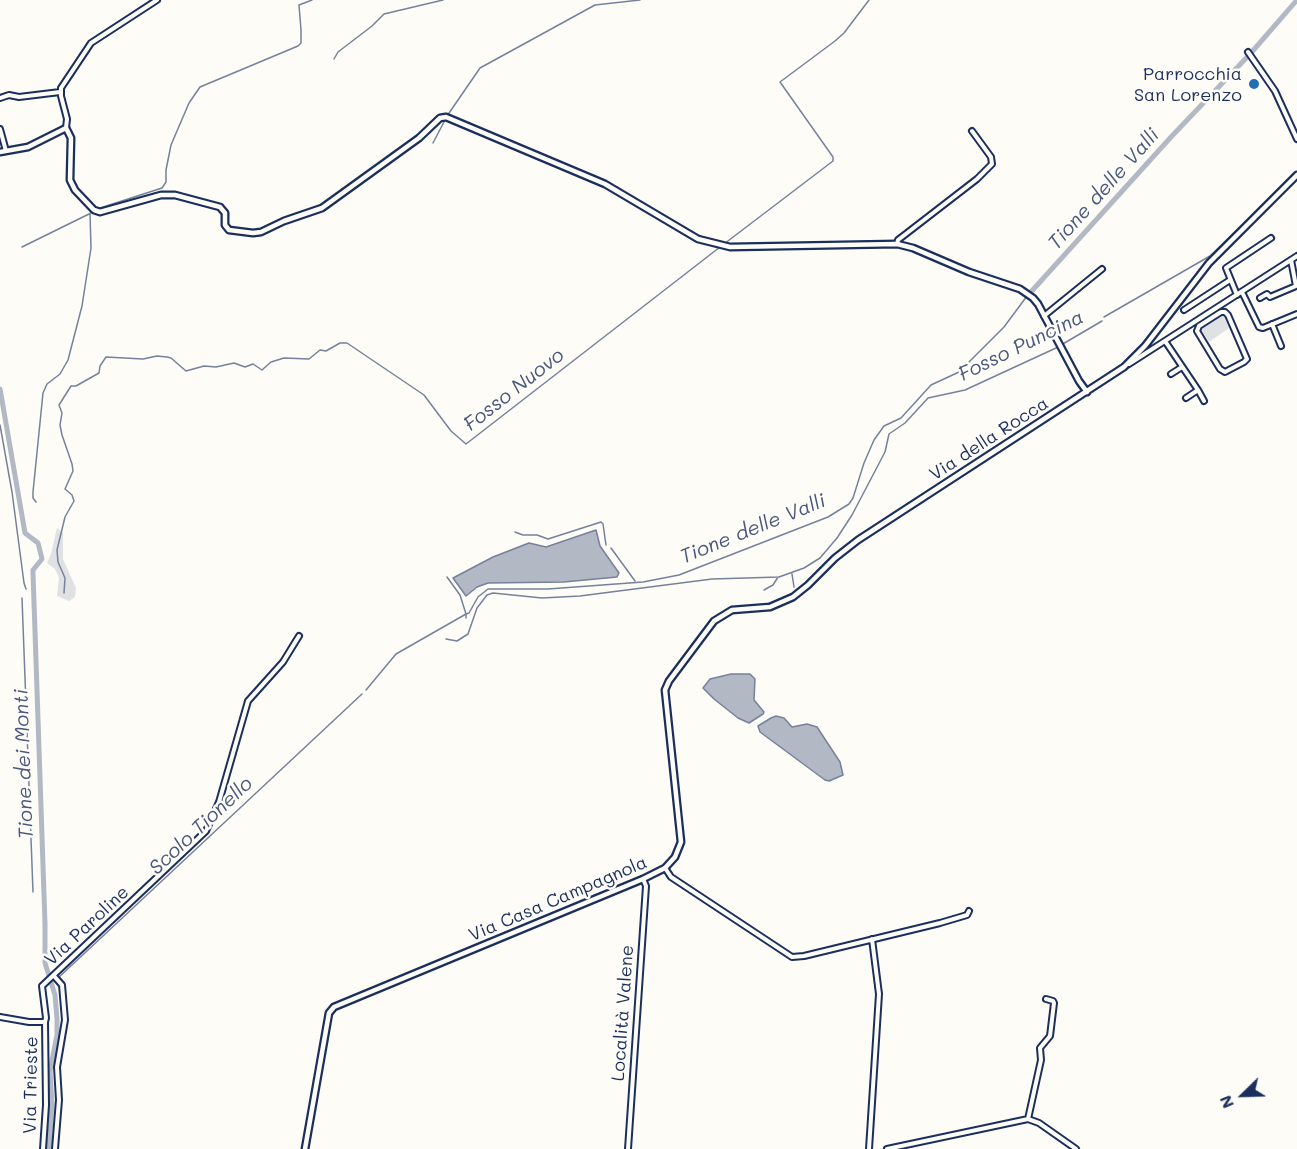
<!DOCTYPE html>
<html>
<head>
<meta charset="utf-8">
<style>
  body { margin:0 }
  #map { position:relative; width:1297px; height:1149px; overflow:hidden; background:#fdfcf7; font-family:Mali,sans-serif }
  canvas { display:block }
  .north { position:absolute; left:1213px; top:1065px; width:60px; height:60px; -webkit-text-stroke:4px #fdfcf7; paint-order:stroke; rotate:247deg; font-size:16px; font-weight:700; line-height:24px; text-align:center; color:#1b2f5e }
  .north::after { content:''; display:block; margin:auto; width:21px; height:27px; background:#1b2f5e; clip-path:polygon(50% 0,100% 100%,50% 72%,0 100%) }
</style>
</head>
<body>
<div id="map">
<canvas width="1297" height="1149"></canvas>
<div class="north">N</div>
</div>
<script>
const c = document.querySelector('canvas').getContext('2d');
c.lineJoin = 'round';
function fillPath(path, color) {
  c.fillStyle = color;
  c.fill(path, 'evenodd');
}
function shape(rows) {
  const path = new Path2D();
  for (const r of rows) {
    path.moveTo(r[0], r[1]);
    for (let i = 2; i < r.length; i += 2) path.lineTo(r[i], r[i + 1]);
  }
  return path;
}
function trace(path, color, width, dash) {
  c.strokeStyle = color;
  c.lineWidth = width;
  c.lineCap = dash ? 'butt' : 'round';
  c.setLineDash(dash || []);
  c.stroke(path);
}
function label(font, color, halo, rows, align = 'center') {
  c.font = font + ' Mali,sans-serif';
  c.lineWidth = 5;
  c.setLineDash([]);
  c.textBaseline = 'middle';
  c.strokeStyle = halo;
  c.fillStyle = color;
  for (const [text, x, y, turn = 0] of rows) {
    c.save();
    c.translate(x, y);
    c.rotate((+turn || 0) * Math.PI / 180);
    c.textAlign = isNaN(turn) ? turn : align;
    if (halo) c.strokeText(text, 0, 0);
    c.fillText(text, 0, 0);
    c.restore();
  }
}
fillPath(shape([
  [1223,314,1229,328,1209,342,1200,328],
  [57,528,63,533,63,559,76,588,75,597,69,601,57,596,59,578,55,569,47,563,51,554]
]), '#e0e1e3');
const water = shape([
  [596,530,600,546,619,573,617,577,564,582,488,583,477,587,466,596,453,578,493,557,529,543,546,547,596,530],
  [731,674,750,674,755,679,754,700,764,712,763,714,749,723,738,718,714,699,703,688,710,679,731,674],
  [776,716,784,718,792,727,807,724,817,727,840,762,843,775,829,781,825,780,760,732,758,726,771,718,776,716]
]);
fillPath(water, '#b3b8c5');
trace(water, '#76819c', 1.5);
trace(shape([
  [334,59,338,52,372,26,384,14,443,0],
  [447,116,480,68,595,5,640,0],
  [433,143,445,120],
  [97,209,162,188,166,182,166,170,171,145,189,103,200,87,298,46,301,43,301,30,299,5,312,0],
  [724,244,833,161,833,157,780,82,835,41,844,33,869,0],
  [22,247,89,214],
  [1104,317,1210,256,1297,172],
  [0,425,12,492,24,583,26,589],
  [36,502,33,498,33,492,43,393,47,384,60,374,68,360,82,306,91,248,90,213,93,211],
  [515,532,523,535,537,535,548,539,601,522,603,524,606,545],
  [611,548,635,581],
  [792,574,794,587],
  [764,590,773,585,778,577],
  [64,593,65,578,58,562,57,550,65,517,74,501,72,495,65,489,73,471,72,464,62,435,60,425,62,413,59,405,71,386,76,386,99,373,100,366,106,357,143,359,157,356,167,357,171,358,186,371,204,366,216,367,234,363,245,367,253,364,262,370,271,362,284,358,309,359,320,350,326,351,340,343,347,343,424,395,451,431,466,444,720,247],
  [22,598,33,892],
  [466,618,466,614,469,613,478,597,488,589,548,589,643,582,679,575,828,517,849,504,853,498,864,463,874,440,884,426,901,418,931,385,959,372,1004,327,1027,296],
  [446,639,457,641,468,634,477,608,487,595,493,593,542,598,580,596,712,579,779,577,804,568,820,558,837,538,852,515,885,452,889,434,905,423,928,398,965,390,1056,348,1102,321],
  [366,690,396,654,466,614,460,595,447,577],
  [58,978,362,694]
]), '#76819c', 1.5);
trace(shape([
  [1030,293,1171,137,1251,53,1297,0],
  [0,389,25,533,38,543,42,559,33,570,33,573,45,924,45,963,55,995,57,1019,57,1035,50,1071,52,1104,49,1149]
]), '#b3b8c5', 5);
const minor = shape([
  [1248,52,1275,91,1297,139],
  [0,98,9,95,19,97,60,92],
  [66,128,67,119,61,96,61,88,91,43,157,0],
  [0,129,6,151],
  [897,244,898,240,977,179,992,164,991,157,972,131],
  [1242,292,1259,327,1263,328,1297,314],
  [1237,295,1226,268,1271,238],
  [1260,298,1267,294,1270,297,1296,286,1291,260],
  [1184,310,1230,280],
  [1221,312,1225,312,1228,315,1247,359,1244,362,1225,372,1220,369,1197,331,1199,326,1221,312],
  [1044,316,1102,269],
  [1272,324,1281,346],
  [1165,341,1198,390,1186,398],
  [1129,364,1297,256],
  [1171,374,1182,367],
  [1198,390,1204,401],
  [665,868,671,877,792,957,804,956,940,923,967,915,969,911],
  [54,976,62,985,65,1020,57,1067,59,1100,55,1149],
  [0,1017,29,1022,45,1022],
  [1028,1119,1041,1060,1040,1048,1050,1036,1054,1003,1053,1001,1046,999],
  [43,1149,46,1105,45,1022,46,1018,42,986,206,831,219,802,248,701,283,662,299,636],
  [628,1149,646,886,643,879],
  [869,1149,879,994,872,939],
  [887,1149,1028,1119,1039,1123,1076,1149]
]);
const tertiary = shape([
  [0,152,28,147,66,128,71,138,70,180,75,190,94,210,100,212,161,195,175,195,220,207,225,213,225,225,229,230,253,233,261,232,284,221,322,208,419,138,440,118,446,117,605,184,698,239,730,247,897,244,913,248,969,272,1020,289,1033,298,1038,304,1079,381,1087,392],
  [305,1149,329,1013,334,1007,643,879,665,868,675,857,681,842,665,690,669,681,714,621,732,610,770,607,793,597,808,585,835,558,858,540,1124,367,1145,346,1209,263,1297,175]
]);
trace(minor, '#1b2f5e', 8);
trace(tertiary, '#1b2f5e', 9);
trace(minor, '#fdfcf7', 4);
trace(tertiary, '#fdfcf7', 4.5);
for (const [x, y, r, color] of [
  [1254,84,6,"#1f6fb2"]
]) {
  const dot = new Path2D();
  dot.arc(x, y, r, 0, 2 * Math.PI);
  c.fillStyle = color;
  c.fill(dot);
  trace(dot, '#fdfcf7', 2);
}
label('18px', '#1b2f5e', '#fdfcf7', [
  ["Parrocchia",1242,74],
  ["San Lorenzo",1242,95]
], 'right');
label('18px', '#1b2f5e', '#fdfcf7', [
  ["Via della Rocca",989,439,-33],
  ["Via Casa Campagnola",558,899,-23],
  ["Via Paroline",87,926,-43],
  ["Località Valene",623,1013,-86],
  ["Via Trieste",31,1085,-89]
]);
label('italic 20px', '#49587d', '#fdfcf7', [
  ["Tione delle Valli",1104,189,-48],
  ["Fosso Puncina",1021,346,-26],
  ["Fosso Nuovo",514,390,-38],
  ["Tione delle Valli",753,529,-22],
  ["Tione dei Monti",24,764,-92],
  ["Scolo Tionello",201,826,-43]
]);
</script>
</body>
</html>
